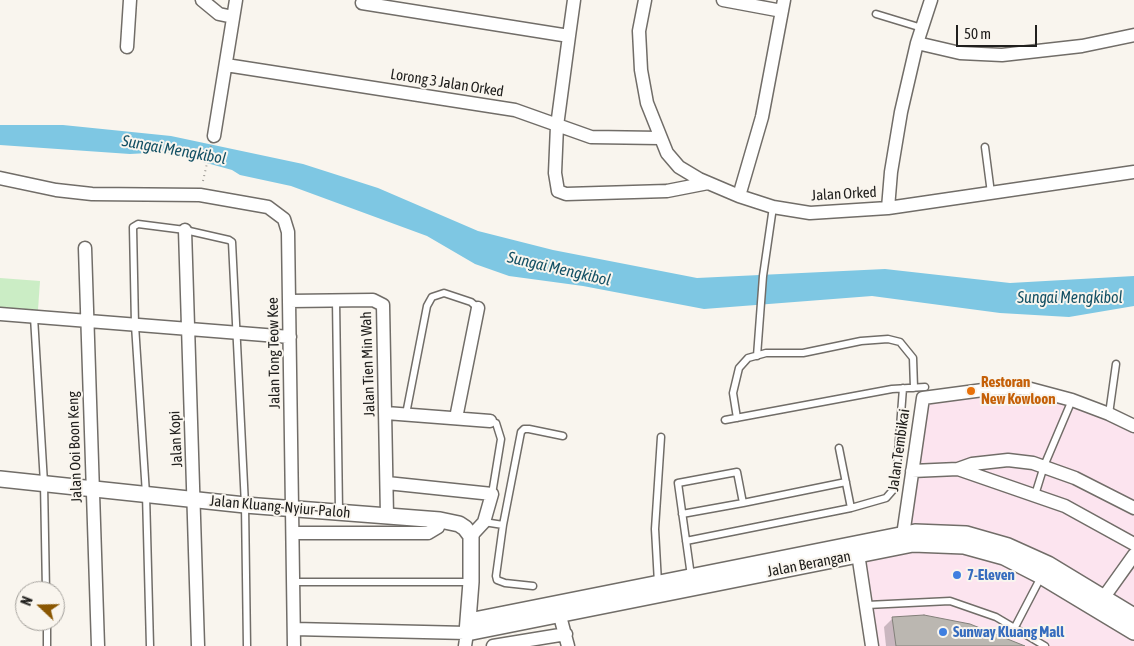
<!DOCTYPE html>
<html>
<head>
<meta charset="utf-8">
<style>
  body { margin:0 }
  #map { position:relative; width:1134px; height:646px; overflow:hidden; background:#f9f5ee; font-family:"Asap Condensed",sans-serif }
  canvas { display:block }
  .north { position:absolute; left:15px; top:581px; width:50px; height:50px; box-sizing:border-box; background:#f9f5ee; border:1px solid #a3a09b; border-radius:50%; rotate:291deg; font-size:14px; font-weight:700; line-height:20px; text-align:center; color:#21201e }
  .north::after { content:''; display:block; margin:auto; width:18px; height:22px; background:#8a5702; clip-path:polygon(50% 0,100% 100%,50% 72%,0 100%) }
  .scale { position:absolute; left:956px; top:25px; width:81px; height:22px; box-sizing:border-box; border:2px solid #21201e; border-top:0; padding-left:6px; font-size:15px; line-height:18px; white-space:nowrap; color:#21201e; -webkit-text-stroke:4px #f9f5ee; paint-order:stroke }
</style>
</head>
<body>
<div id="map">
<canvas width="1134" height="646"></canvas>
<div class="north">N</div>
<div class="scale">50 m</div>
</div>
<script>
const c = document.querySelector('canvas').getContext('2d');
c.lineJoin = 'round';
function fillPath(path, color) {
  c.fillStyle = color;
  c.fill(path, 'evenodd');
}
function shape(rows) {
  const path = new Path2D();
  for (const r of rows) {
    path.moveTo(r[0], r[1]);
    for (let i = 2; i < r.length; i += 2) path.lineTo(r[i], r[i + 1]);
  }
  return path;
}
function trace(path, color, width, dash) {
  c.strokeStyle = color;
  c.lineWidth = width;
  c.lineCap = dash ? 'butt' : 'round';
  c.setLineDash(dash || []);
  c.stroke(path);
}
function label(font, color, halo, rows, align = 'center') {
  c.font = font + ' "Asap Condensed",sans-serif';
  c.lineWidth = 4;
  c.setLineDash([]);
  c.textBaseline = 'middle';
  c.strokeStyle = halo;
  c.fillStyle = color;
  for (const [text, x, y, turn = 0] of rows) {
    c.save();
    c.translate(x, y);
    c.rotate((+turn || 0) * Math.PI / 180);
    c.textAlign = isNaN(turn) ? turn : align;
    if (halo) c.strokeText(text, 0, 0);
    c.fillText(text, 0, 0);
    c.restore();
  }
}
fillPath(shape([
  [997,384,1134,421,1134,608,1050,556,1012,540,967,527,900,526,920,394],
  [912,549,962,553,1003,563,1032,578,1134,639,1134,646,867,646,854,560]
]), '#fce4ef');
fillPath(shape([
  [0,278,40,281,38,310,0,307]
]), '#cbedc5');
fillPath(shape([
  [0,125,63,125,171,136,303,164,378,188,478,231,553,250,697,278,885,269,1010,283,1134,276,1134,306,1069,317,1000,313,872,296,704,309,583,286,509,276,475,264,427,236,291,186,240,175,232,170,167,152,130,154,0,145]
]), '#7ec7e3');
fillPath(shape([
  [893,618,970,625,1022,646,886,646,884,627]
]), '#0003');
const building = shape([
  [924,615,970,624,1025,646,896,646,892,617,924,615]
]);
fillPath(building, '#bbb7b1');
trace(building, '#83807a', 1);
const service = shape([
  [876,14,922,28],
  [985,147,991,193],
  [336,300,339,511],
  [34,317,44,483,46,591],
  [757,356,763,276,773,207],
  [406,414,427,306,432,297,444,293,471,302,478,308],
  [1109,414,1116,364],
  [737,418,733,393,739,368,748,358,766,353,803,353,861,341,888,339,900,342,913,358,914,388],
  [725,420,892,389,925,387],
  [490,421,496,423,501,439,492,494],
  [839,448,851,508],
  [1035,495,1044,466,1072,400],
  [682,514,743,503],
  [484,522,503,525,521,432,524,429,529,429,563,436],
  [503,525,496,576,497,580,505,583,533,586],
  [686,541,851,508,886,498,893,490,896,480,903,388],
  [691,576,678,483,737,472,743,503,846,482],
  [293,582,470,582],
  [658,583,655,529,661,437],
  [867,605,950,601,996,617,1045,646],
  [47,621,47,646],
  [1015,627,1041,577],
  [150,646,146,494,135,325,133,227,138,224,185,230,229,240,232,242,245,505,247,646]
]);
const minor = shape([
  [202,0,219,14,233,17],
  [645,0,639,31,641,70,647,103,667,153,679,167,699,179,739,196,773,207,810,213,888,208,1134,172],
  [723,0,782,11],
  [362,3,569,36,574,0],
  [569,36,557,126,555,173,558,191,566,194,667,191,708,183],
  [917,43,960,53,1002,55,1082,46,1134,35],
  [127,47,130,0],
  [226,65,515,110,591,137,660,138],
  [214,136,236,0],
  [0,178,56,190,92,194,200,195,268,207,284,219,288,232,294,646],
  [739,196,762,117,784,0],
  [888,208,891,172,901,112,917,43,931,0],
  [185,230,198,646],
  [85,248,98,646],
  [289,301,373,300,383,305,387,516],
  [0,314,290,337],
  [386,413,490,421],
  [456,418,478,308],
  [958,469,1065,506,1134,544],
  [912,471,958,469,972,464,1008,460,1033,463,1075,478,1134,508],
  [387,483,492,494,484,522,471,536],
  [293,533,428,533,438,527,440,520],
  [902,542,923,398,998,388,1027,388,1072,400,1109,414,1134,426],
  [857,547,872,646],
  [1104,597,1134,555],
  [557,605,568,646],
  [294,629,467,633,465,646],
  [493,646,566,634]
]);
const tertiary = shape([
  [0,479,245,505,440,520,459,524,465,528,471,536,471,582,467,633,913,544,964,546,1004,557,1041,576,1134,632],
  [469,621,915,532,966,534,1008,546,1048,564,1134,616]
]);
trace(service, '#716d68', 9);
trace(minor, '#716d68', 15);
trace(tertiary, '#716d68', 18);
trace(shape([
  [203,181,211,146]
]), '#9c9994', 2, [1, 4]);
trace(service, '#fff', 6);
trace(minor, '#fff', 12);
trace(tertiary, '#fff', 15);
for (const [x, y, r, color] of [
  [971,391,5,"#e8710a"],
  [957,575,5,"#3f7fe0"],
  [943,632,5,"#3f7fe0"]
]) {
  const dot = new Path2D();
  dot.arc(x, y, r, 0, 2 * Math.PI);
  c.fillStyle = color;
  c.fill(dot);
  trace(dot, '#f9f5ee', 2);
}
label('15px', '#21201e', '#f9f5ee', [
  ["Lorong 3 Jalan Orked",447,83,9],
  ["Jalan Orked",844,194,-3],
  ["Jalan Tong Teow Kee",274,353,-91],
  ["Jalan Tien Min Wah",368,364,-92],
  ["Jalan Kopi",176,439,-93],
  ["Jalan Ooi Boon Keng",75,447,-92],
  ["Jalan Tembikai",899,450,-82],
  ["Jalan Kluang-Nyiur-Paloh",280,507,5],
  ["Jalan Berangan",809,564,-11]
]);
label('bold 15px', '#c56008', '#f9f5ee', [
  ["Restoran",981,382],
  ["New Kowloon",981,399]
], 'left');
label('bold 15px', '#366cbe', '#f9f5ee', [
  ["7-Eleven",967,575],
  ["Sunway Kluang Mall",953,632]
], 'left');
label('italic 16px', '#135064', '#f9f5ee', [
  ["Sungai Mengkibol",174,150,10],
  ["Sungai Mengkibol",559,269,13],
  ["Sungai Mengkibol",1070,298]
]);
</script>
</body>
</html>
